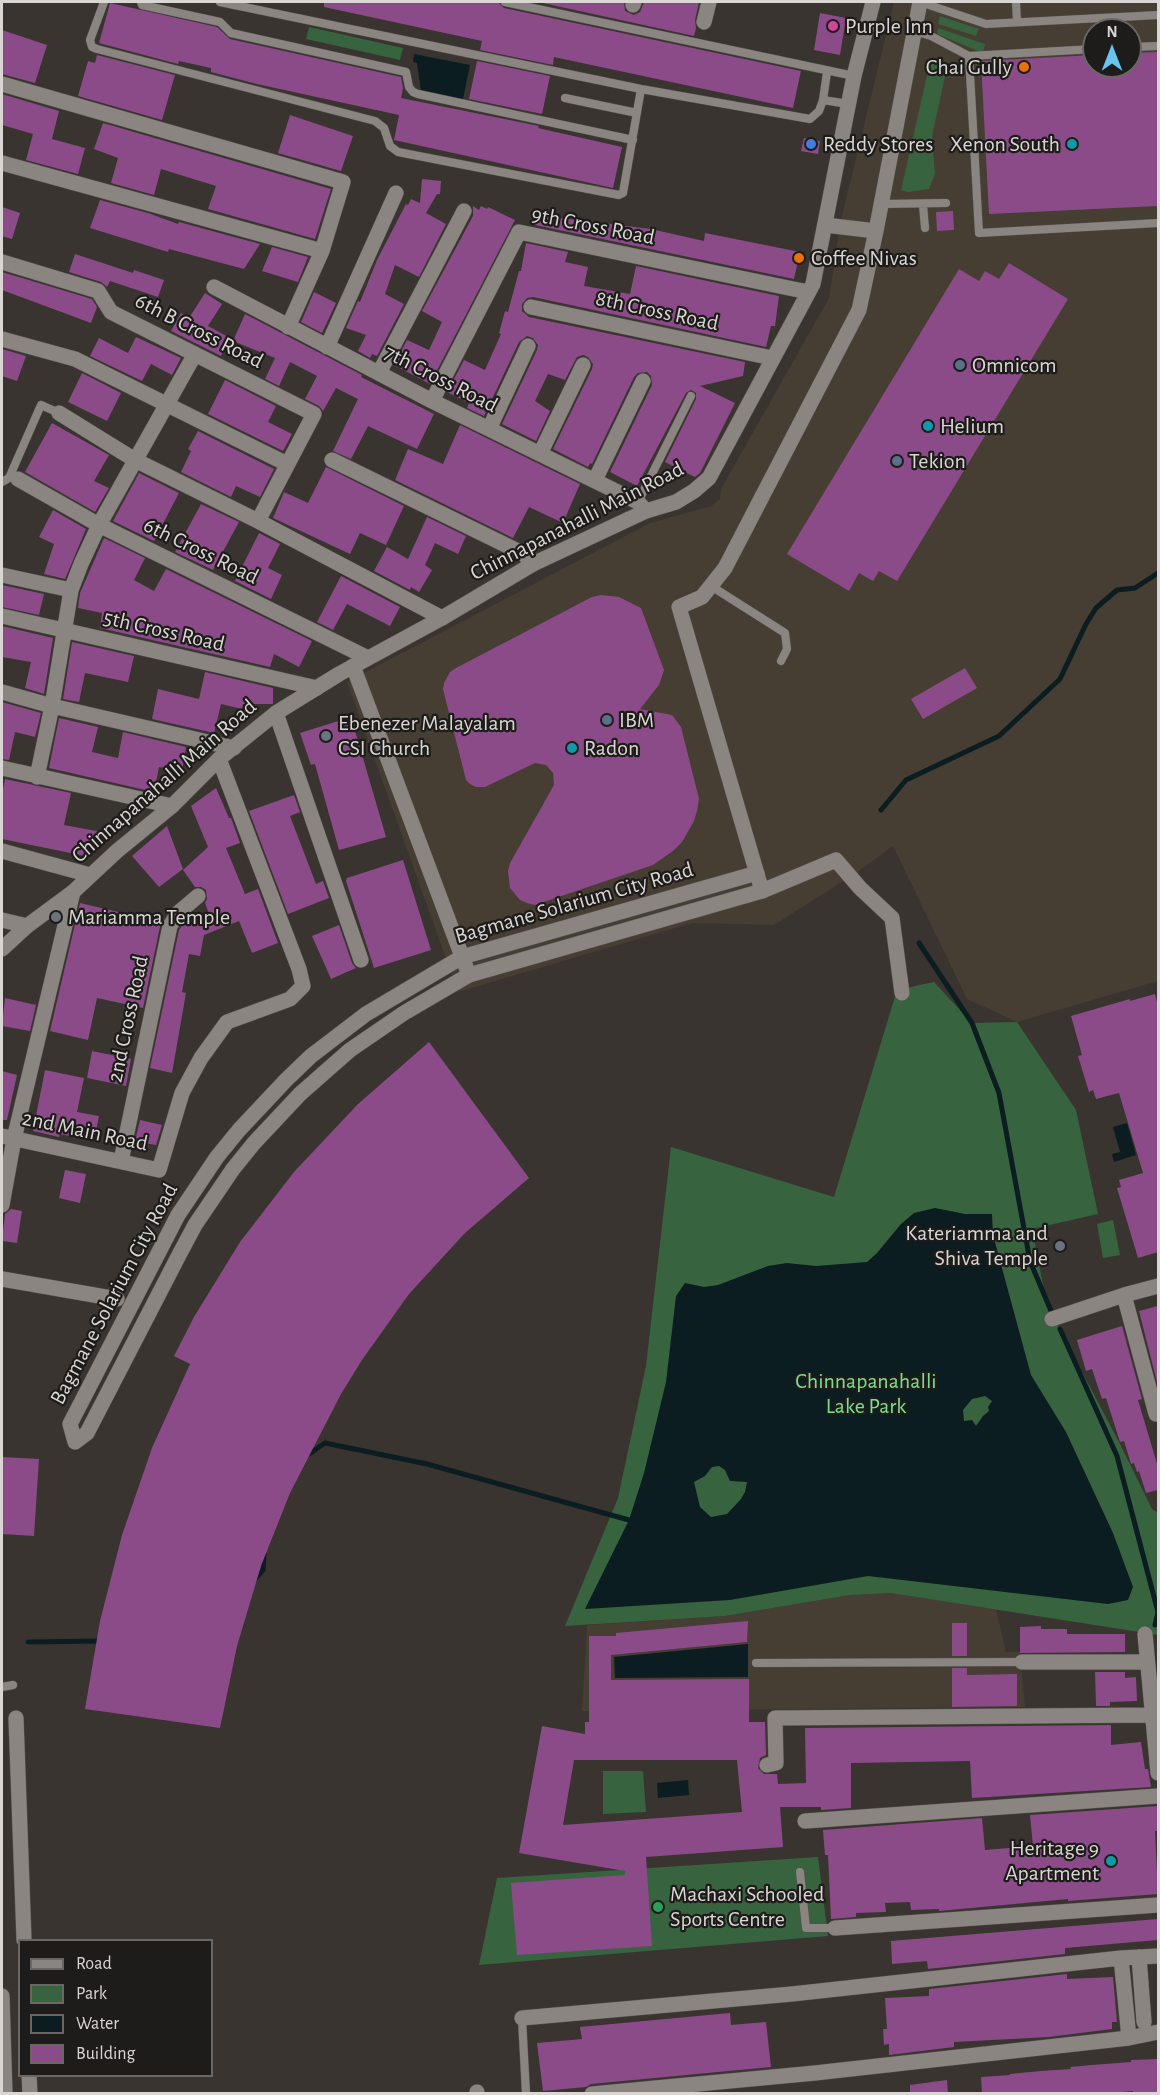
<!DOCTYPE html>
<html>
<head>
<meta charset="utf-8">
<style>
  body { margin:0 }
  #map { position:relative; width:1160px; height:2095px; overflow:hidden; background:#393430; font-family:"Alegreya Sans",sans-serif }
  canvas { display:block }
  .frame { position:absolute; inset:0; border:3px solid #d9d6d3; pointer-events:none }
  .legend { position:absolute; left:18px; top:1939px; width:195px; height:138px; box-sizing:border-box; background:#1e1c1a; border:2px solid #696664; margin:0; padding:8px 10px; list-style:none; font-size:18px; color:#d9d6d3 }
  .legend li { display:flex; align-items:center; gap:12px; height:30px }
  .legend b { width:30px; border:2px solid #696664 }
  .north { position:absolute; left:1082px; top:18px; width:60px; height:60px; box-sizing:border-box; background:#1e1c1a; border:2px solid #696664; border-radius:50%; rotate:0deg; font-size:16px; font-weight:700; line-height:24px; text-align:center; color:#d9d6d3 }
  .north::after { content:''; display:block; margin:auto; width:21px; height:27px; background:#66c4ef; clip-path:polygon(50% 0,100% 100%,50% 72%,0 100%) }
</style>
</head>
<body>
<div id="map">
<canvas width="1160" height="2095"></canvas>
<div class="frame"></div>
<ul class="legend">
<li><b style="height:8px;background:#8a8580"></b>Road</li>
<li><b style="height:16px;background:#37633f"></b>Park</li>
<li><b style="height:16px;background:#0b1d20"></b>Water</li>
<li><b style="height:16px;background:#8b4b89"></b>Building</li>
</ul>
<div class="north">N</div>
</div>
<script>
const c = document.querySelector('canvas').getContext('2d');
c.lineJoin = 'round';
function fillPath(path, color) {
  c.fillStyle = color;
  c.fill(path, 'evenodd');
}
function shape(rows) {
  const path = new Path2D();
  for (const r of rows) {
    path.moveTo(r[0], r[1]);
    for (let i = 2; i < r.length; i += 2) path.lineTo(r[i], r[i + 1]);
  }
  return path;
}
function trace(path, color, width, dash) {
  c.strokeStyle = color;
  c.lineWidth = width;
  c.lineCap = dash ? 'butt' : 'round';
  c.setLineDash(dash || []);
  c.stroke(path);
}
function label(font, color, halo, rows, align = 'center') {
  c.font = font + ' "Alegreya Sans",sans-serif';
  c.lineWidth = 4.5;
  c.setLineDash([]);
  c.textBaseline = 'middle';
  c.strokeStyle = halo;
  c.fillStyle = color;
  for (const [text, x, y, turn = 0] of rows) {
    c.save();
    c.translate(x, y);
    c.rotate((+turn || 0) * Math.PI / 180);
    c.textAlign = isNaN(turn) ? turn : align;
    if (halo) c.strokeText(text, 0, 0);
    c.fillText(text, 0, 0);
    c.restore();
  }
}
fillPath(shape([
  [894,2,1158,2,1158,981,1017,1022,967,999,893,846,853,875,774,925,692,923,458,992,347,682,650,523,711,506,720,499,721,489,829,298,841,220],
  [1094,30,1130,30,1130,66,1094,66],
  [891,1593,996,1609,1006,1652,1020,1652,1025,1707,582,1711,587,1625,724,1616,850,1595]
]), '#463d33');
fillPath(shape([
  [940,16,979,29,976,36,938,24],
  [309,27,403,48,400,60,306,39],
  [938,28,985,44,983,53,937,34],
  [931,58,948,63,932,136,935,174,929,189,908,192,901,190],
  [934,982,972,1023,1017,1022,1076,1110,1098,1214,1032,1229,1047,1305,1120,1444,1152,1509,1158,1513,1158,1635,891,1593,850,1595,725,1616,565,1626,618,1498,646,1366,671,1147,834,1197,897,990],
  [1113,1220,1120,1255,1103,1258,1097,1224],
  [603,1771,643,1771,646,1812,603,1814],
  [818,1857,828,1936,479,1965,497,1878]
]), '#37633f');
fillPath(shape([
  [414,54,470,65,463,99,421,91,417,63,413,62],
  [1127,1123,1136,1155,1114,1162,1112,1154,1120,1152,1113,1127],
  [935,1208,965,1214,992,1214,993,1235,1031,1375,1066,1432,1113,1533,1133,1587,1128,1600,1108,1604,868,1576,730,1600,585,1609,629,1520,644,1473,666,1382,676,1296,685,1283,704,1287,718,1285,768,1266,787,1263,816,1266,867,1262,877,1253,901,1224,914,1213],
  [985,1396,992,1401,988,1407,989,1411,983,1416,976,1426,972,1420,964,1421,963,1410,972,1399],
  [719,1466,725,1470,730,1481,747,1482,745,1492,741,1499,727,1514,711,1517,700,1507,694,1482,705,1476,712,1467],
  [748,1644,748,1677,615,1678,614,1657],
  [688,1780,689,1795,658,1798,657,1783]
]), '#0b1d20');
trace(shape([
  [881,810,906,780,999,736,1060,679,1086,624,1096,608,1117,590,1135,588,1158,573],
  [919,943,972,1023,999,1093,1030,1261,1054,1318],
  [1060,1329,1117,1456,1158,1612,1155,1625],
  [306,1456,325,1443,427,1464,629,1520],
  [254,1580,263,1570,264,1554],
  [28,1642,101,1641]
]), '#0b1d20', 5);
fillPath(shape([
  [324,2,494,2,499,3,504,8,801,71,793,108,554,57,553,65,480,50,482,41,324,7],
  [538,2,624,2,625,11,634,15,640,12,644,2,699,2,695,20,696,28,694,36],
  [110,3,217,27,230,39,401,77,403,88,401,98,539,126,538,128,622,147,613,188,394,140,399,115,257,84,211,72,211,68,179,61,178,64,99,43],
  [820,13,846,18,840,55,814,50],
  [2,30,47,45,35,83,2,74],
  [1158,52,1158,206,989,214,981,61,1094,55,1094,66,1130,66,1130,53],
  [97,55,175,75,162,120,78,96,88,61,95,63],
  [477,61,550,76,542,114,469,99],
  [2,94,59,111,52,139,85,148,78,174,26,160,33,134,2,125],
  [290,115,353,136,341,171,278,153],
  [103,123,331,189,315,239,208,209,216,186,161,169,154,195,111,183,118,158,94,149],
  [804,138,820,141,818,154,801,151],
  [422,179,441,181,440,194,437,194,426,213,446,224,419,277,395,265,385,294,404,304,377,356,372,354,370,358,358,351,366,335,346,328,358,301,360,302,377,260,406,204,408,205,411,199,420,203],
  [100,200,148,213,178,224,179,222,201,228,260,244,244,269,169,249,168,252,90,228],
  [473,206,479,210,481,206,487,209,488,207,515,220,430,384,394,365,407,340,429,350,442,322,422,311,473,216],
  [2,207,20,213,12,239,2,236],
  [953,211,954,230,937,231,936,212],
  [537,215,651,229,704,241,705,233,800,252,794,279,535,225],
  [526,243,568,252,565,262,588,267,584,286,630,294,636,266,779,296,775,326,771,326,766,347,533,297,527,298,522,304,522,311,529,317,745,362,743,376,700,386,735,403,700,473,695,477,665,462,696,399,696,393,691,390,686,393,637,486,610,472,652,385,651,376,647,372,638,373,634,377,592,464,590,463,588,467,553,449,592,369,593,364,588,357,583,355,577,357,565,380,548,374,535,401,550,411,536,441,502,424,537,350,538,345,533,338,527,336,519,342,484,416,467,408,469,403,447,392,464,360,485,370,501,334,499,333,505,311,508,312,519,271,521,271],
  [272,247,308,257,298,282,262,271],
  [75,254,133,273,134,270,164,280,158,297,110,281,107,287,101,282,69,272],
  [1009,263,1068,299,897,581,879,571,873,581,859,573,849,591,787,554,959,269,979,281,985,271,999,279],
  [2,272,92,299,97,307,91,323,2,290],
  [314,292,336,303,322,333,301,322],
  [205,293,222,304,208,326,230,338,221,356,171,331,181,313,189,318],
  [245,314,362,375,361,377,434,414,417,449,368,426,351,459,333,451,358,399,336,388,323,411,319,406,305,399,317,376,290,362,279,386,265,379,275,358,233,341],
  [136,337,181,358,172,375,151,364,142,381,90,356,99,338,128,353],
  [2,349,26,356,17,381,2,376],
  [82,373,121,393,107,421,68,402],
  [225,380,276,406,268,422,292,434,283,451,208,414],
  [52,423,109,455,94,481,109,488,95,512,25,472],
  [460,425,580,484,563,523,529,507,513,538,395,480,408,449,443,464],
  [198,431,274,469,260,497,236,486,231,497,181,472,191,451,188,449],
  [326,467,404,506,386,545,360,533,350,554,273,518,284,492,308,503],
  [139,473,179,493,154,541,113,521],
  [201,504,239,522,213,570,175,552],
  [53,510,86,529,65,579,44,574,54,544,39,537],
  [427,517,466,536,458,554,435,543,425,565,432,570,419,592,411,587,410,590,374,571,387,547,408,559],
  [259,533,280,544,268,568,282,575,271,599,235,581],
  [104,538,145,558,134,580,154,591,166,569,312,641,299,667,274,654,270,667,100,628,102,613,78,608,80,593],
  [341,576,400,607,390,626,347,604,333,630,317,622],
  [2,585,44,594,39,615,2,607],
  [601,595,619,597,641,608,664,670,659,685,640,709,672,715,681,727,699,799,697,811,694,821,682,842,673,851,653,865,535,905,527,903,520,900,510,888,508,871,510,863,554,785,553,773,546,765,535,763,485,787,476,787,470,784,466,780,443,689,444,683,450,672,456,668,592,597],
  [2,626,53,638,44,694,25,688,31,662,2,657],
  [72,642,134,656,128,682,85,673,79,702,63,699],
  [965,668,977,688,923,719,911,699],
  [205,672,273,688,273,704,243,704,242,709,221,704,214,733,152,719,158,689,199,699],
  [2,702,41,713,35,737,15,732,9,760,2,759],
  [351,717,386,837,339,850,315,764,311,765,300,733],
  [59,718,98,727,92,752,118,758,123,732,186,747,182,771,159,767,154,792,49,768],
  [5,779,71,793,64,825,112,834,85,856,2,839,2,795],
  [216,788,229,818,231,818,240,843,226,848,245,894,258,889,278,943,252,953,239,921,204,935,200,956,189,954,182,992,186,993,172,1073,150,1068,179,930,186,919,213,925,205,903,207,899,206,890,201,887,195,887,183,870,208,847,191,806],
  [294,795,300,812,290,816,316,884,323,881,329,898,288,914,249,811],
  [167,826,183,869,159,887,132,856],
  [403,860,431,950,374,968,346,881,347,878],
  [80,903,161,922,143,1008,97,998,88,1040,50,1031],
  [339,925,352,963,356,968,331,979,312,936],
  [1155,994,1158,1006,1158,1252,1138,1258,1117,1188,1121,1187,1119,1180,1143,1173,1119,1093,1096,1099,1093,1090,1089,1092,1078,1056,1082,1055,1071,1016,1130,999,1130,1001],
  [5,998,36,1005,30,1031,2,1026],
  [429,1042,529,1178,465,1233,409,1294,362,1360,341,1394,290,1493,261,1566,237,1646,220,1728,85,1709,100,1621,122,1535,152,1448,190,1364,174,1356,194,1317,240,1242,294,1172,358,1104],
  [92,1051,131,1059,126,1086,87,1078],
  [45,1070,84,1078,77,1112,99,1116,94,1141,60,1134,59,1137,33,1131],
  [2,1071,17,1075,7,1120,2,1120],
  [140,1120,162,1125,156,1145,135,1141],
  [65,1170,86,1174,80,1203,59,1198],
  [11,1209,22,1211,17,1243,2,1241,5,1214],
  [1158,1306,1158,1386,1139,1311],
  [1122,1326,1142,1399,1138,1400,1158,1467,1158,1490,1146,1493,1139,1471,1137,1472,1134,1463,1131,1464,1124,1441,1120,1442,1106,1398,1102,1399,1092,1369,1086,1371,1077,1340],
  [2,1457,39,1459,34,1536,2,1534],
  [748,1621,747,1642,611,1655,611,1680,749,1679,749,1722,765,1722,766,1755,760,1758,758,1768,764,1774,777,1774,778,1784,806,1783,805,1728,1111,1725,1111,1745,1141,1742,1145,1769,1148,1769,1151,1787,972,1798,970,1761,851,1763,851,1808,821,1810,821,1807,780,1807,783,1847,646,1857,652,1946,517,1955,511,1883,625,1875,625,1871,519,1853,542,1726,585,1734,585,1722,589,1722,589,1636,616,1636,616,1633],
  [574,1760,737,1760,742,1812,563,1825],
  [952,1623,967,1623,967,1656,952,1656],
  [1041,1626,1041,1629,1067,1629,1067,1634,1125,1634,1125,1652,1020,1653,1020,1627],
  [952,1668,967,1668,967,1675,1017,1674,1017,1706,952,1707],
  [1095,1672,1125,1672,1125,1678,1136,1677,1137,1701,1110,1702,1110,1706,1096,1706],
  [1158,1806,1158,1831,1155,1831,1158,1894,1068,1901,1068,1899,939,1911,939,1909,911,1910,910,1902,885,1903,886,1912,856,1913,856,1917,831,1919,828,1855,825,1855,823,1830,982,1818,985,1850,1033,1846,1030,1815],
  [1158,1919,1158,1940,1065,1948,1065,1954,928,1969,927,1961,892,1964,891,1941],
  [1067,1974,1067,1979,1113,1977,1117,2022,1112,2022,1112,2029,1049,2037,954,2042,954,2047,889,2055,889,2044,884,2045,883,2029,887,2029,885,1998,929,1996,929,1989],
  [730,2013,731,2025,766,2022,771,2067,591,2084,586,2087,543,2091,537,2043,582,2039,580,2027],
  [1158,2059,1158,2094,1133,2094,1133,2091,1099,2094,982,2094,981,2077,1010,2075,1010,2074,1041,2071,1071,2069,1070,2067,1092,2065,1131,2062,1131,2060],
  [947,2080,948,2094,910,2094,910,2085]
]), '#8b4b89');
const service = shape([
  [104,2,90,40,92,47,97,49,375,121,384,128,390,146,398,152,619,195,623,193,641,89],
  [141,2,142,5,220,22,231,33,406,72,409,87,413,92,418,94,633,140],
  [220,2,641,89,810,119,819,111,823,100,827,72],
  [505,2,854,76],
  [920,2,986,24,1158,15],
  [1016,2,1017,22],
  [914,31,931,36,969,56,1094,49],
  [1130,47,1158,46],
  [969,56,979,233,1158,223],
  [565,98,637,113],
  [823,100,848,104],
  [881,204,946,203],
  [923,205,925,228],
  [2,482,9,478,41,405,59,413],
  [638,502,691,396],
  [711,586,785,633,787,649,781,661],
  [756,1663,1022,1662],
  [2,1687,13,1685],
  [800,1872,806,1928,835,1928],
  [522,2018,526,2094]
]);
const minor = shape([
  [633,5,634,2],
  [704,22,709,2],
  [2,84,343,182,322,251,288,327],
  [2,163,322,251],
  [825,225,876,231],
  [2,262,98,291,111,312,314,414,258,521],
  [214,287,432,401,638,502,646,511],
  [531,307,772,358],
  [2,339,75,359,287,464],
  [327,347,396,193],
  [379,373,464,211],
  [432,401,519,232,808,292],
  [59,413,135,460,258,521,442,618],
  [489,429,528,346],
  [540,454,583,365],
  [332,460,524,554,533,564],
  [18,479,99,525,368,658],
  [595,480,643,381],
  [2,575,71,590],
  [2,616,317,688],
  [353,666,469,975],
  [2,692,52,706,234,748],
  [276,713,361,960],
  [2,768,172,806],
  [37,777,52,706,71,590,81,564,99,525,195,354],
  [2,851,90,875],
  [2,920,27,926],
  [902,993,892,918,860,888,836,860,762,891,679,607,702,597,725,568,859,310,876,231,920,2],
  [2,1136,159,1170,182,1093,201,1058,227,1022,290,999,303,986,299,969,219,759],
  [121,1161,170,926,178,913,198,896],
  [2,1205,14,1139,73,892],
  [2,1279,117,1299],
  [1124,1295,1156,1414,1158,1413],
  [1052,1319,1124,1295,1158,1286],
  [1145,1634,1158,1773],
  [1022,1662,1147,1662],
  [767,1765,776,1763,775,1718,1152,1715],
  [805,1821,1158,1796],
  [835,1928,1158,1905],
  [1139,1957,1144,2022],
  [1121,1958,1129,2038],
  [522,2018,792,1994,1121,1958,1158,1956],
  [477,2092,477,2094],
  [592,2094,815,2073,1129,2038,1158,2032]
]);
const tertiary = shape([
  [757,873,462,957,366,1014,311,1056,286,1080,239,1130,217,1157,178,1215,70,1424,75,1442,87,1433,179,1255,195,1225,233,1169,254,1143,300,1094,350,1050,404,1013,469,975,762,891],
  [2,949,27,926,73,892,117,851,172,806,219,759,276,713,339,674,442,618,533,564,646,511,676,502,694,491,709,478,813,284,854,76,873,2],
  [16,1718,24,1940],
  [2,1996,5,2094],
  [29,2076,30,2094]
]);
trace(service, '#54504c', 9);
trace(minor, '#54504c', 16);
trace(tertiary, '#54504c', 16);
trace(service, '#8a8580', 8);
trace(minor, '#8a8580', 15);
trace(tertiary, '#8a8580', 15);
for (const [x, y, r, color] of [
  [833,26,6,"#d1479c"],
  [1024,67,6,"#e8710a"],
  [811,144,6,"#3f7fe0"],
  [1072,144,6,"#0f9aa8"],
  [799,258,6,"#e8710a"],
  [960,365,6,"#5c6f8a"],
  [928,426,6,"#0f9aa8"],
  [897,461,6,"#5c6f8a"],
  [607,720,6,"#5c6f8a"],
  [326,736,6,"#6b7280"],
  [572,748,6,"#0f9aa8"],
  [56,917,6,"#6b7280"],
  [1060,1246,6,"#6b7280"],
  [1111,1861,6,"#0f9aa8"],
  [658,1907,6,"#2e9e5b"]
]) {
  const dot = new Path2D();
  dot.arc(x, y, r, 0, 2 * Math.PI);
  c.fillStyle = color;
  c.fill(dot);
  trace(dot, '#1e1c1a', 2);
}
label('22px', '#d9d6d3', '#1e1c1a', [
  ["Purple Inn",845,26],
  ["Chai Gully",1012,67,"right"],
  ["Reddy Stores",823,144],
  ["Xenon South",1060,144,"right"],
  ["Coffee Nivas",811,258],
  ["Omnicom",972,365],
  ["Helium",940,426],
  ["Tekion",909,461],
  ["IBM",619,720],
  ["Ebenezer Malayalam",338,723],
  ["CSI Church",338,748],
  ["Radon",584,748],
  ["Mariamma Temple",68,917],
  ["Kateriamma and",1048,1233,"right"],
  ["Shiva Temple",1048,1258,"right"],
  ["Heritage 9",1099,1848,"right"],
  ["Apartment",1099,1873,"right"],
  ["Machaxi Schooled",670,1894],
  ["Sports Centre",670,1919]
], 'left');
label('22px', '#d9d6d3', '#1e1c1a', [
  ["9th Cross Road",593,226,11],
  ["8th Cross Road",657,311,12],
  ["6th B Cross Road",199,331,27],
  ["7th Cross Road",441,379,27],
  ["Chinnapanahalli Main Road",577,521,-27],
  ["6th Cross Road",201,551,26],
  ["5th Cross Road",164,631,13],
  ["Chinnapanahalli Main Road",164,781,-41],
  ["Bagmane Solarium City Road",574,903,-16],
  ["2nd Cross Road",128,1019,-78],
  ["2nd Main Road",85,1131,12],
  ["Bagmane Solarium City Road",114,1294,-62]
]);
label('22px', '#7be08d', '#1e1c1a', [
  ["Chinnapanahalli",866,1381],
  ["Lake Park",866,1406]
]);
</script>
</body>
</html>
